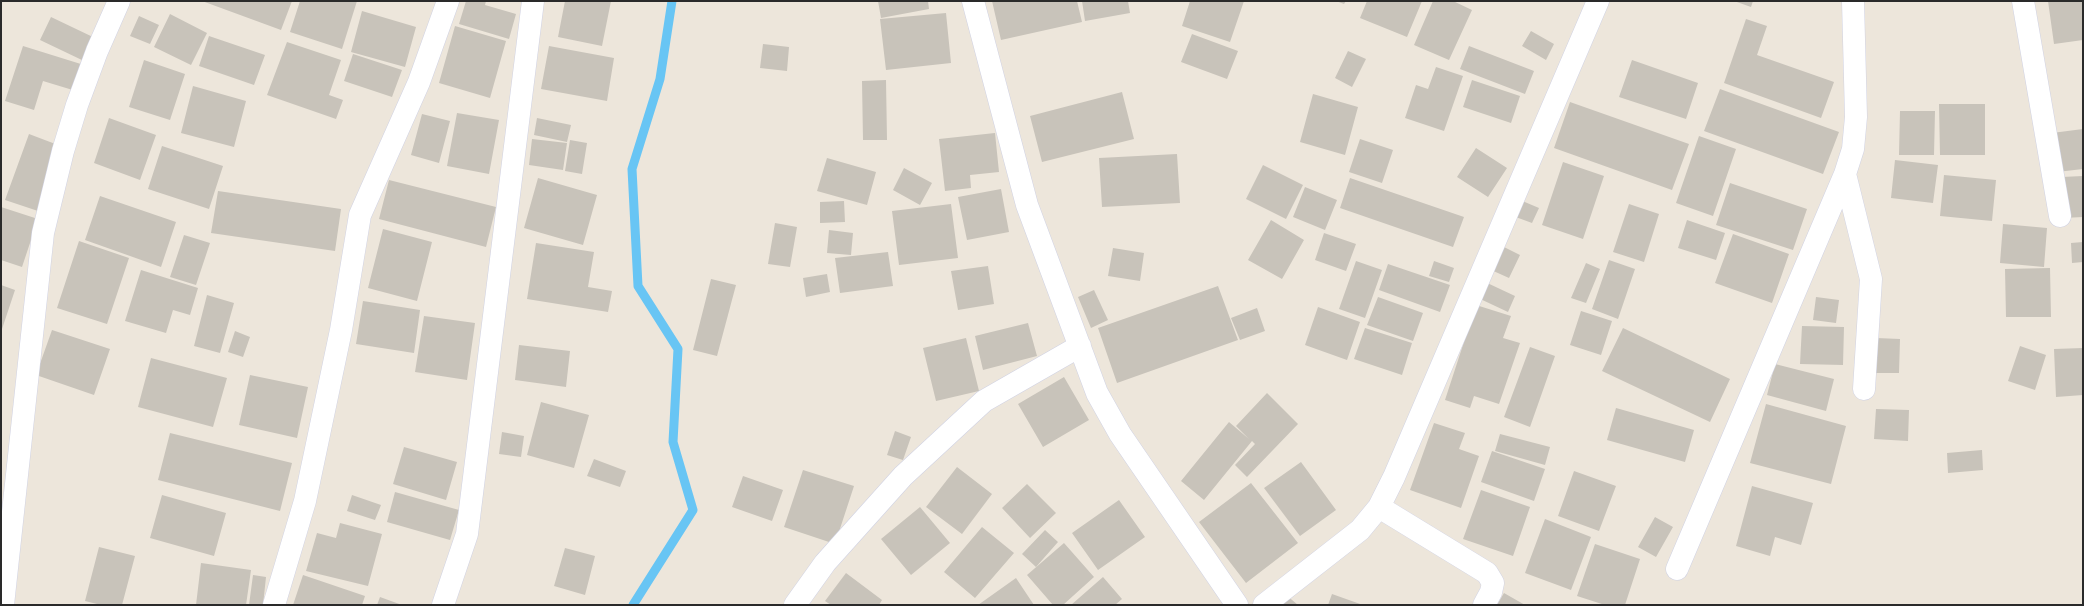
<!DOCTYPE html>
<html>
<head>
<meta charset="utf-8">
<style>
  body { margin:0 }
  #map { position:relative; width:2084px; height:606px; overflow:hidden; background:#ede6db; font-family:Montserrat,sans-serif }
  canvas { display:block }
  .frame { position:absolute; inset:0; border:2px solid #2a2a2a; pointer-events:none }
</style>
</head>
<body>
<div id="map">
<canvas width="2084" height="606"></canvas>
<div class="frame"></div>
</div>
<script>
const c = document.querySelector('canvas').getContext('2d');
c.lineJoin = 'round';
function shape(rows) {
  const path = new Path2D();
  for (const r of rows) {
    path.moveTo(r[0], r[1]);
    for (let i = 2; i < r.length; i += 2) path.lineTo(r[i], r[i + 1]);
  }
  return path;
}
function trace(path, color, width, dash) {
  c.strokeStyle = color;
  c.lineWidth = width;
  c.lineCap = dash ? 'butt' : 'round';
  c.setLineDash(dash || []);
  c.stroke(path);
}
function fillPath(path, color) {
  c.fillStyle = color;
  c.fill(path, 'evenodd');
}
trace(shape([
  [633,605,693,510,673,442,678,349,638,286,632,169,660,79,672,1]
]), '#68c5f4', 9);
fillPath(shape([
  [202,1,292,1,281,30],
  [300,1,357,1,342,49,290,32],
  [466,1,486,1,485,5,516,14,509,39,459,24],
  [565,1,611,1,602,46,558,37],
  [878,1,928,1,929,9,881,18],
  [992,1,1077,1,1082,22,1001,40],
  [1082,1,1128,1,1130,13,1085,21],
  [1190,1,1244,1,1230,42,1182,26],
  [1336,1,1346,1,1344,4],
  [1367,1,1422,1,1407,37,1360,18],
  [1433,1,1453,1,1472,10,1449,60,1414,45],
  [1734,1,1753,1,1751,7],
  [2048,1,2083,1,2083,40,2054,44],
  [362,11,416,27,405,67,351,52],
  [946,13,951,63,886,70,880,19],
  [170,14,207,33,191,65,154,47],
  [139,16,159,25,150,44,130,36],
  [51,17,95,38,84,61,40,40],
  [1746,19,1767,26,1757,55,1834,82,1821,118,1724,83],
  [455,26,506,41,490,98,439,83],
  [1531,31,1554,44,1546,60,1522,46],
  [1192,34,1238,51,1227,79,1181,62],
  [209,36,265,55,254,85,199,66],
  [287,42,341,60,329,95,343,100,336,119,267,95],
  [763,44,789,47,787,71,760,68],
  [23,46,84,65,76,91,43,81,34,110,5,101],
  [549,46,614,58,607,101,541,89],
  [1469,46,1534,71,1525,94,1460,69],
  [1348,51,1366,59,1352,87,1335,78],
  [353,54,402,70,392,97,344,81],
  [144,60,185,74,170,120,129,107],
  [1632,60,1698,83,1686,119,1619,97],
  [1436,67,1463,76,1444,131,1405,118,1416,85,1428,89],
  [886,80,887,140,863,140,862,81],
  [1472,80,1520,96,1511,123,1463,107],
  [193,86,246,101,234,147,181,133],
  [1720,89,1839,132,1823,174,1704,131],
  [1122,92,1134,139,1042,162,1030,116],
  [1313,94,1358,107,1345,155,1300,142],
  [1570,102,1689,144,1672,190,1554,148],
  [1939,104,1985,104,1985,155,1940,155],
  [1900,111,1935,111,1934,155,1899,155],
  [457,113,499,120,489,174,447,166],
  [422,114,450,121,439,163,411,155],
  [109,118,156,135,140,180,94,163],
  [537,118,571,125,567,142,534,135],
  [2083,129,2083,169,2057,172,2052,133],
  [995,133,999,172,970,175,971,188,945,191,939,139],
  [29,134,58,145,43,187,46,188,38,211,5,200],
  [1699,136,1736,149,1713,216,1676,203],
  [532,139,567,143,563,170,529,165],
  [1360,139,1393,150,1382,183,1349,172],
  [570,140,587,143,582,174,565,171],
  [162,146,223,166,209,209,148,189],
  [1476,148,1507,168,1488,197,1457,177],
  [1177,154,1180,203,1102,207,1099,158],
  [827,158,876,172,867,205,817,191],
  [1895,160,1938,165,1933,203,1891,198],
  [1563,162,1604,176,1583,239,1542,225],
  [1263,165,1303,185,1286,219,1246,199],
  [904,168,932,183,920,205,893,190],
  [1944,175,1996,180,1992,221,1940,216],
  [2083,176,2083,217,2063,218,2062,177],
  [538,178,597,195,583,245,524,228],
  [1350,178,1464,217,1453,247,1340,208],
  [389,180,496,207,486,247,379,219],
  [1730,183,1807,209,1793,250,1716,225],
  [1305,187,1337,200,1325,230,1293,217],
  [1001,189,1009,232,967,240,958,197],
  [218,191,341,209,335,251,211,233],
  [100,196,176,222,161,267,85,240],
  [1520,200,1539,208,1532,223,1513,216],
  [844,201,845,222,820,223,820,202],
  [951,204,958,258,899,265,892,211],
  [1629,204,1659,214,1644,262,1613,252],
  [1,207,38,219,22,267,1,260],
  [1271,220,1304,240,1282,279,1248,260],
  [1687,220,1725,233,1716,260,1678,248],
  [775,223,797,227,790,267,768,264],
  [2003,224,2047,228,2044,267,2000,263],
  [383,229,432,242,417,301,368,288],
  [829,230,853,233,851,255,827,253],
  [1324,233,1356,244,1346,271,1315,260],
  [1733,234,1789,254,1772,303,1715,283],
  [184,235,210,243,196,285,170,277],
  [79,241,129,258,107,324,57,308],
  [2083,242,2083,262,2072,263,2071,243],
  [536,243,594,252,588,287,612,291,608,312,527,299],
  [1500,245,1520,255,1509,278,1489,269],
  [1113,248,1144,253,1140,281,1108,276],
  [888,252,893,286,840,293,835,258],
  [1609,260,1635,269,1618,319,1592,309],
  [1356,261,1382,270,1365,318,1339,309],
  [1434,261,1454,268,1449,282,1429,276],
  [1586,263,1600,269,1586,303,1571,298],
  [1388,264,1450,285,1440,312,1379,290],
  [988,266,994,304,958,310,951,271],
  [2050,268,2051,317,2006,317,2005,269],
  [141,270,198,288,190,315,173,310,166,333,125,321],
  [827,274,830,292,806,297,803,278],
  [711,279,736,285,717,356,693,350],
  [1483,281,1515,296,1508,312,1476,297],
  [1,285,15,290,1,332],
  [1218,286,1238,340,1117,383,1098,328],
  [1094,290,1108,320,1091,328,1078,297],
  [207,295,234,303,220,353,194,346],
  [1378,297,1423,313,1413,341,1367,325],
  [1816,297,1839,300,1836,323,1813,320],
  [363,301,420,310,414,353,356,344],
  [1476,305,1511,316,1503,338,1520,343,1499,404,1474,396,1470,408,1445,400],
  [1318,307,1360,322,1347,360,1305,345],
  [1257,308,1265,331,1240,340,1231,318],
  [1581,311,1612,321,1601,355,1570,345],
  [424,316,475,323,467,380,415,372],
  [1028,323,1037,356,983,370,975,336],
  [1802,326,1844,327,1843,365,1800,364],
  [1365,328,1412,343,1402,375,1354,359],
  [1623,328,1730,379,1710,422,1602,371],
  [52,330,110,349,94,395,36,375],
  [235,331,250,337,243,357,228,352],
  [966,338,979,391,936,401,923,348],
  [1876,338,1900,339,1899,373,1876,373],
  [519,345,570,351,566,387,515,380],
  [2020,346,2046,355,2035,390,2008,381],
  [1530,347,1555,356,1530,427,1504,417],
  [2083,348,2083,395,2056,397,2054,349],
  [151,358,227,378,213,427,138,407],
  [1775,364,1834,379,1826,411,1767,395],
  [250,375,308,387,297,438,239,425],
  [1064,377,1089,420,1043,447,1018,404],
  [1267,393,1298,424,1247,477,1235,465,1255,444,1252,441,1204,500,1181,481,1229,422,1249,439,1236,426],
  [541,402,589,415,574,468,527,455],
  [1766,404,1846,426,1831,484,1750,463],
  [1616,408,1694,430,1685,462,1607,440],
  [1876,409,1909,410,1908,441,1874,439],
  [1434,423,1465,433,1459,449,1479,456,1461,508,1410,490],
  [895,431,911,437,903,460,887,455],
  [502,432,524,436,521,457,499,454],
  [170,433,292,463,280,511,158,480],
  [1500,434,1550,447,1545,465,1495,451],
  [404,447,457,462,446,500,393,484],
  [1982,450,1983,470,1948,473,1947,453],
  [1492,451,1545,469,1534,501,1481,482],
  [594,459,626,471,620,487,587,476],
  [1301,462,1336,510,1300,536,1264,488],
  [957,467,992,494,962,534,926,507],
  [803,470,854,486,835,544,784,527],
  [1574,471,1616,486,1599,531,1558,516],
  [743,476,783,490,772,521,732,507],
  [1251,483,1298,543,1246,583,1199,522],
  [1027,484,1056,513,1030,538,1002,508],
  [1752,486,1813,503,1801,545,1775,537,1770,556,1736,546],
  [1481,490,1530,507,1513,556,1463,539],
  [395,492,459,510,450,540,387,522],
  [162,495,226,513,214,556,150,538],
  [352,495,381,505,375,520,347,511],
  [1119,500,1145,537,1098,570,1072,533],
  [920,507,950,543,911,575,881,539],
  [1655,517,1673,527,1656,557,1638,547],
  [1545,519,1591,537,1571,590,1525,573],
  [340,523,382,534,368,586,306,571,317,533,336,538],
  [982,527,1014,553,975,598,944,572],
  [1045,530,1058,542,1036,567,1022,554],
  [1064,543,1094,577,1063,605,1053,605,1027,575],
  [1595,544,1640,559,1625,605,1605,605,1577,596],
  [99,547,135,556,122,605,101,605,85,601],
  [565,548,595,556,585,595,554,586],
  [201,563,251,570,246,605,196,605],
  [846,573,882,600,879,605,831,605,825,601],
  [253,575,266,577,263,605,249,605],
  [303,575,365,596,362,605,293,605],
  [1103,577,1122,599,1115,605,1071,605],
  [1016,578,1034,605,978,605],
  [1504,593,1525,605,1497,605],
  [1285,594,1298,605,1275,605],
  [1332,594,1363,605,1328,605],
  [380,597,402,605,377,605]
]), '#c8c3ba');
const minor = shape([
  [973,1,1027,205,1097,393,1120,434,1237,605],
  [2023,1,2060,216],
  [1845,174,1871,279,1864,389],
  [1379,507,1487,573,1493,583,1491,592,1484,605],
  [1677,569,1845,174,1853,149,1856,117,1853,1],
  [3,605,43,233,63,151,77,105,97,51,119,1],
  [274,605,305,501,341,330,360,215,419,82,448,1],
  [443,605,467,534,533,1],
  [795,605,825,563,903,476,984,401,1080,346],
  [1264,605,1360,530,1379,507,1394,477,1598,1]
]);
trace(minor, '#d0d2e3', 23);
trace(minor, '#fff', 22);
</script>
</body>
</html>
